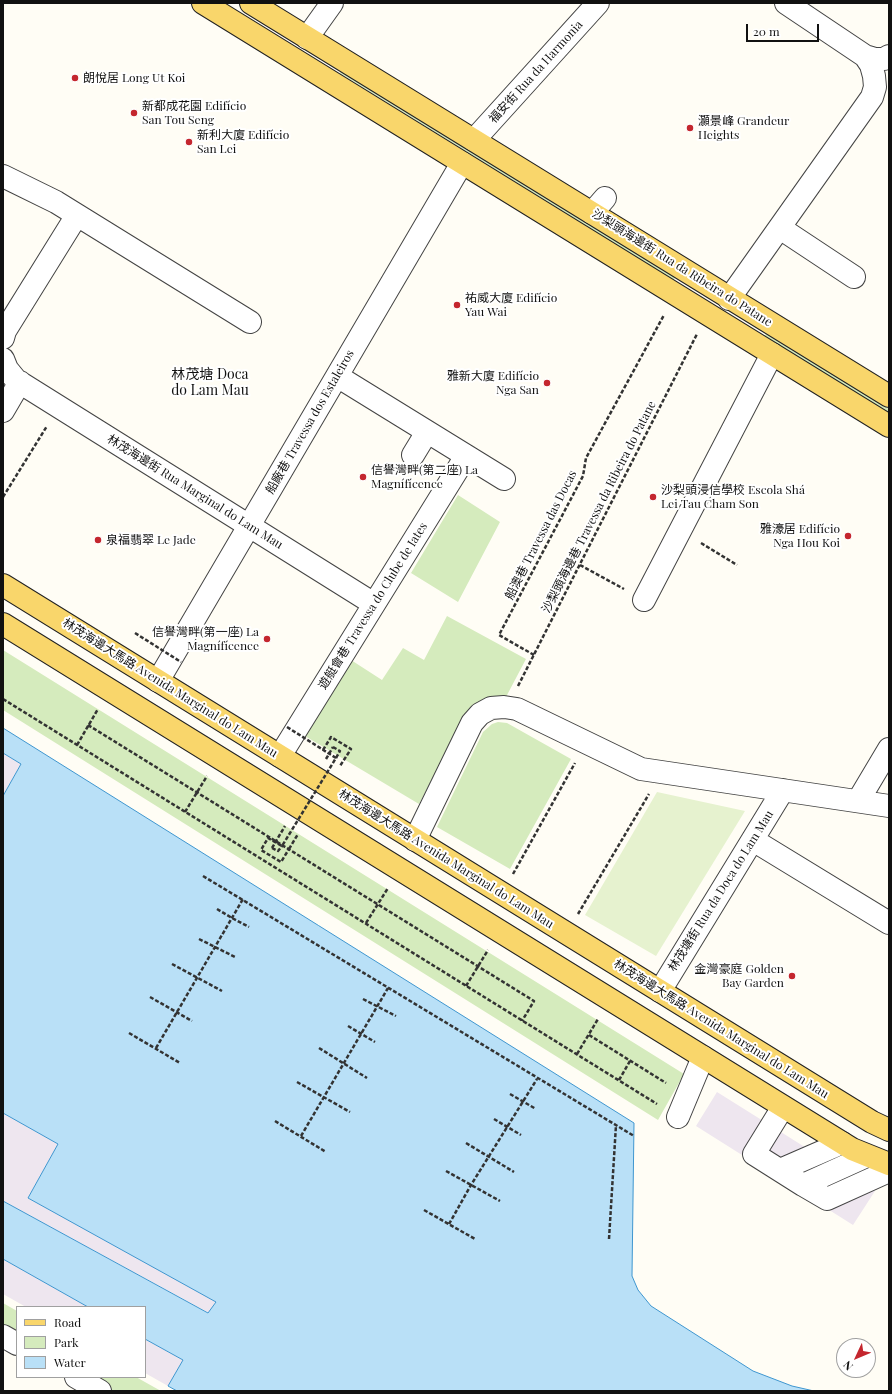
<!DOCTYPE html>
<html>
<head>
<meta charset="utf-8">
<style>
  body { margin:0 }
  #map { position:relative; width:892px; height:1394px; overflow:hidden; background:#fffdf5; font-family:"Playfair Display",serif }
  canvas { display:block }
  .frame { position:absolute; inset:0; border:4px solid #111; pointer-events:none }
  .legend { position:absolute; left:16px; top:1306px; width:130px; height:72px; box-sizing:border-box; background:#fff; border:1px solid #a0a0a0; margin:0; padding:5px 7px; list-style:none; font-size:12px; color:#111 }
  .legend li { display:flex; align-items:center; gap:8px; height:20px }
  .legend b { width:20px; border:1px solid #a0a0a0 }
  .north { position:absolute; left:836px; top:1338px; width:40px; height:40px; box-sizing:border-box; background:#fff; border:1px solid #a0a0a0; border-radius:50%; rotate:226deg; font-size:11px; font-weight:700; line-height:16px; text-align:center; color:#111 }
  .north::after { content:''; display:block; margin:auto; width:14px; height:18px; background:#c4262e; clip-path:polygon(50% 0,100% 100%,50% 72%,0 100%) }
  .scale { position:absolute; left:746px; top:24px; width:73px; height:18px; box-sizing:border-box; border:2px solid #111; border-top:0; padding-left:5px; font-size:12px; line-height:14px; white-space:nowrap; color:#111; -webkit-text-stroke:3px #fff; paint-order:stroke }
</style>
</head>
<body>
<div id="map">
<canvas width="892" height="1394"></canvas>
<div class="frame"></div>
<ul class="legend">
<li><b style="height:5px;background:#f9d66b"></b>Road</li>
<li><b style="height:11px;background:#d5ebbd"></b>Park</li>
<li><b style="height:11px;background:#b9e0f7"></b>Water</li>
</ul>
<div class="north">N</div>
<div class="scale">20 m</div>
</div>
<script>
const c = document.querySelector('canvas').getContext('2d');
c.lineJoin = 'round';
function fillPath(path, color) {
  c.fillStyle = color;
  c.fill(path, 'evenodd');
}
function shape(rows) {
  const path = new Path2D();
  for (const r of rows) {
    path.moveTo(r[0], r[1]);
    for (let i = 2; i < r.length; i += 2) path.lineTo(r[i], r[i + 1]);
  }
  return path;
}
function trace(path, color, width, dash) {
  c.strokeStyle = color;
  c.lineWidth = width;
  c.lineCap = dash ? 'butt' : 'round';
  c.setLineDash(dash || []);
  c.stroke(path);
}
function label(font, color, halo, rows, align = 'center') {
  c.font = font + ' "Playfair Display","Noto Sans SC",serif';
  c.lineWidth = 4;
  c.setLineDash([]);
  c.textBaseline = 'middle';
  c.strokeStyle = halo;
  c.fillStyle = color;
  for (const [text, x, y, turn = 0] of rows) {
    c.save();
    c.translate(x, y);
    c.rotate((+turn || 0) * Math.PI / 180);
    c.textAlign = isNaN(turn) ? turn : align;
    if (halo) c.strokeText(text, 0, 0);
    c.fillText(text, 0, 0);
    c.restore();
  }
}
fillPath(shape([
  [3,753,21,764,3,796],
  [717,1092,875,1191,853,1225,696,1126],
  [3,1113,58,1144,28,1198,216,1301,209,1313,3,1201],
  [3,1259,88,1307,26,1307,3,1294],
  [145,1339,183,1360,168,1386,145,1373]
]), '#eee6ef');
fillPath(shape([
  [341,70,675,277,674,280,340,73],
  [766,334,889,409,889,414,763,337],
  [458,495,500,522,458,602,411,573],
  [447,616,526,659,506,697,490,699,466,713,419,804,305,736,351,660,382,680,403,648,424,660],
  [3,650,684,1074,658,1120,3,710],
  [498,722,507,723,571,759,510,869,437,827,483,732,492,724],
  [3,1303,17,1311,17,1337,3,1329],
  [88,1377,136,1377,161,1391,113,1391]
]), '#d5ebbd');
fillPath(shape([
  [657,792,745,811,656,956,585,915]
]), '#e6f2cf');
const water = shape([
  [3,728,634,1123,632,1276,638,1290,651,1306,753,1371,792,1386,814,1391,177,1391,168,1386,183,1360,145,1339,145,1307,88,1307,3,1259,3,1201,208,1313,216,1302,28,1198,58,1144,3,1113,3,796,21,764,3,753,3,728]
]);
fillPath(water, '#b9e0f7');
trace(water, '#3f96cf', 1);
const minor = shape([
  [786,3,865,56,875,59,884,59,889,56],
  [307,38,332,3],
  [474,140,598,3],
  [3,176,56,202,250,322],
  [592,213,605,198],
  [780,228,854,277],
  [729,299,872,97,875,87,874,76,871,65,865,56],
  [3,338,5,331,77,215],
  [3,359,7,369,16,380,374,604],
  [337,376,504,479],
  [3,411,20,382],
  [413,455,427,432],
  [644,600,772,354],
  [158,681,462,163],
  [280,756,466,456],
  [858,801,889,749],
  [415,840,472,723,480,714,491,708,504,707,517,709,641,769,889,806],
  [753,840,889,923],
  [660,991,783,790],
  [783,1107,754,1154,803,1185,827,1199,889,1171],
  [678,1117,703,1057],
  [780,1170,842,1143],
  [803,1185,867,1156],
  [3,1336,17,1344],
  [76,1377,100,1391]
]);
const major = shape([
  [203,3,889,426],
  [251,3,889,396],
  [3,585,872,1122,889,1130],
  [3,624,852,1149,889,1164]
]);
trace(minor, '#444', 24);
trace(major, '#222', 24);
trace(shape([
  [3,497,47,426],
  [701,543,737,565],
  [580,565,624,589],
  [534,655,499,635,583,476,586,458,664,315],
  [518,686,697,334],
  [3,699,657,1104],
  [88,725,534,1001,522,1021],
  [77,745,98,709],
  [333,747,340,751,336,758],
  [323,750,331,737,351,749,340,766],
  [326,759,333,747],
  [185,812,207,776],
  [272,848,285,826],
  [272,848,278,851,282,846],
  [289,849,298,834],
  [513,874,575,763],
  [203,876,634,1136],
  [217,909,232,918,249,927],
  [578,914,649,794],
  [366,923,388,888],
  [199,939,235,957],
  [172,964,222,991],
  [466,986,488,950],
  [150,997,192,1021],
  [363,999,396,1016],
  [348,1026,375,1042],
  [129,1033,180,1063],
  [589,1035,666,1083],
  [156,1048,243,899],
  [319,1048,367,1078],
  [577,1054,598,1019],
  [619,1080,630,1061],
  [297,1082,350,1112],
  [510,1094,536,1109],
  [494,1119,521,1135],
  [275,1121,326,1152],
  [301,1136,388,988],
  [466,1143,514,1172],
  [446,1171,500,1201],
  [424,1210,475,1239],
  [449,1224,471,1185,537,1079],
  [609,1239,616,1125]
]), '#333', 2.5, [4, 2]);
trace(minor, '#fff', 22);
trace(major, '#f9d66b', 22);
trace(shape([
  [135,633,181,662],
  [287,727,336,758,282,846,268,838,261,850,281,862,289,849]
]), '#333', 2.5, [4, 2]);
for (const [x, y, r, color] of [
  [75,78,4,"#c4262e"],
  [134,113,4,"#c4262e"],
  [690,128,4,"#c4262e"],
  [189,142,4,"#c4262e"],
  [457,305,4,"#c4262e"],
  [547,383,4,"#c4262e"],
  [363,477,4,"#c4262e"],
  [653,497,4,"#c4262e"],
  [848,536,4,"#c4262e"],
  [98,540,4,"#c4262e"],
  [267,639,4,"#c4262e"],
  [792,976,4,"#c4262e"]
]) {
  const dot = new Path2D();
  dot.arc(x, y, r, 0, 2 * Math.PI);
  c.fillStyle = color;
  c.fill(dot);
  trace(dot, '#fff', 1.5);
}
label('12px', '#111', '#fff', [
  ["福安街 Rua da Harmonia",536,72,-48],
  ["沙梨頭海邊街 Rua da Ribeira do Patane",682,268,32],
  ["船廠巷 Travessa dos Estaleiros",310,422,-60],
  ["林茂海邊街 Rua Marginal do Lam Mau",195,492,32],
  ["沙梨頭海邊巷 Travessa da Ribeira do Patane",599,507,-63],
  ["船澳巷 Travessa das Docas",541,535,-63],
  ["遊艇會巷 Travessa do Clube de Iates",373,606,-58],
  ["林茂海邊大馬路 Avenida Marginal do Lam Mau",170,688,32],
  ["林茂海邊大馬路 Avenida Marginal do Lam Mau",446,859,32],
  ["林茂塘街 Rua da Doca do Lam Mau",721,891,-58],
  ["林茂海邊大馬路 Avenida Marginal do Lam Mau",721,1029,32]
]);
label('12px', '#111', '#fff', [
  ["朗悅居 Long Ut Koi",83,78],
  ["新都成花園 Edifício",142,106],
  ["San Tou Seng",142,120],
  ["灝景峰 Grandeur",698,121],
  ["Heights",698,135],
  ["新利大廈 Edifício",197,135],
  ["San Lei",197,149],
  ["祐威大廈 Edifício",465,298],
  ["Yau Wai",465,312],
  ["雅新大廈 Edifício",539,376,"right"],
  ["Nga San",539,390,"right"],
  ["信譽灣畔(第二座) La",371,470],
  ["Magnífícence",371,484],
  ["沙梨頭浸信學校 Escola Shá",661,490],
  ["Lei Tau Cham Son",661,504],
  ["雅濠居 Edifício",840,529,"right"],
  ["Nga Hou Koi",840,543,"right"],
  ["泉福翡翠 Le Jade",106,540],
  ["信譽灣畔(第一座) La",259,632,"right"],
  ["Magnífícence",259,646,"right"],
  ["金灣豪庭 Golden",784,969,"right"],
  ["Bay Garden",784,983,"right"]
], 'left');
label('14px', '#111', '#fff', [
  ["林茂塘 Doca",210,375],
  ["do Lam Mau",210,391]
]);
</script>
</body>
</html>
